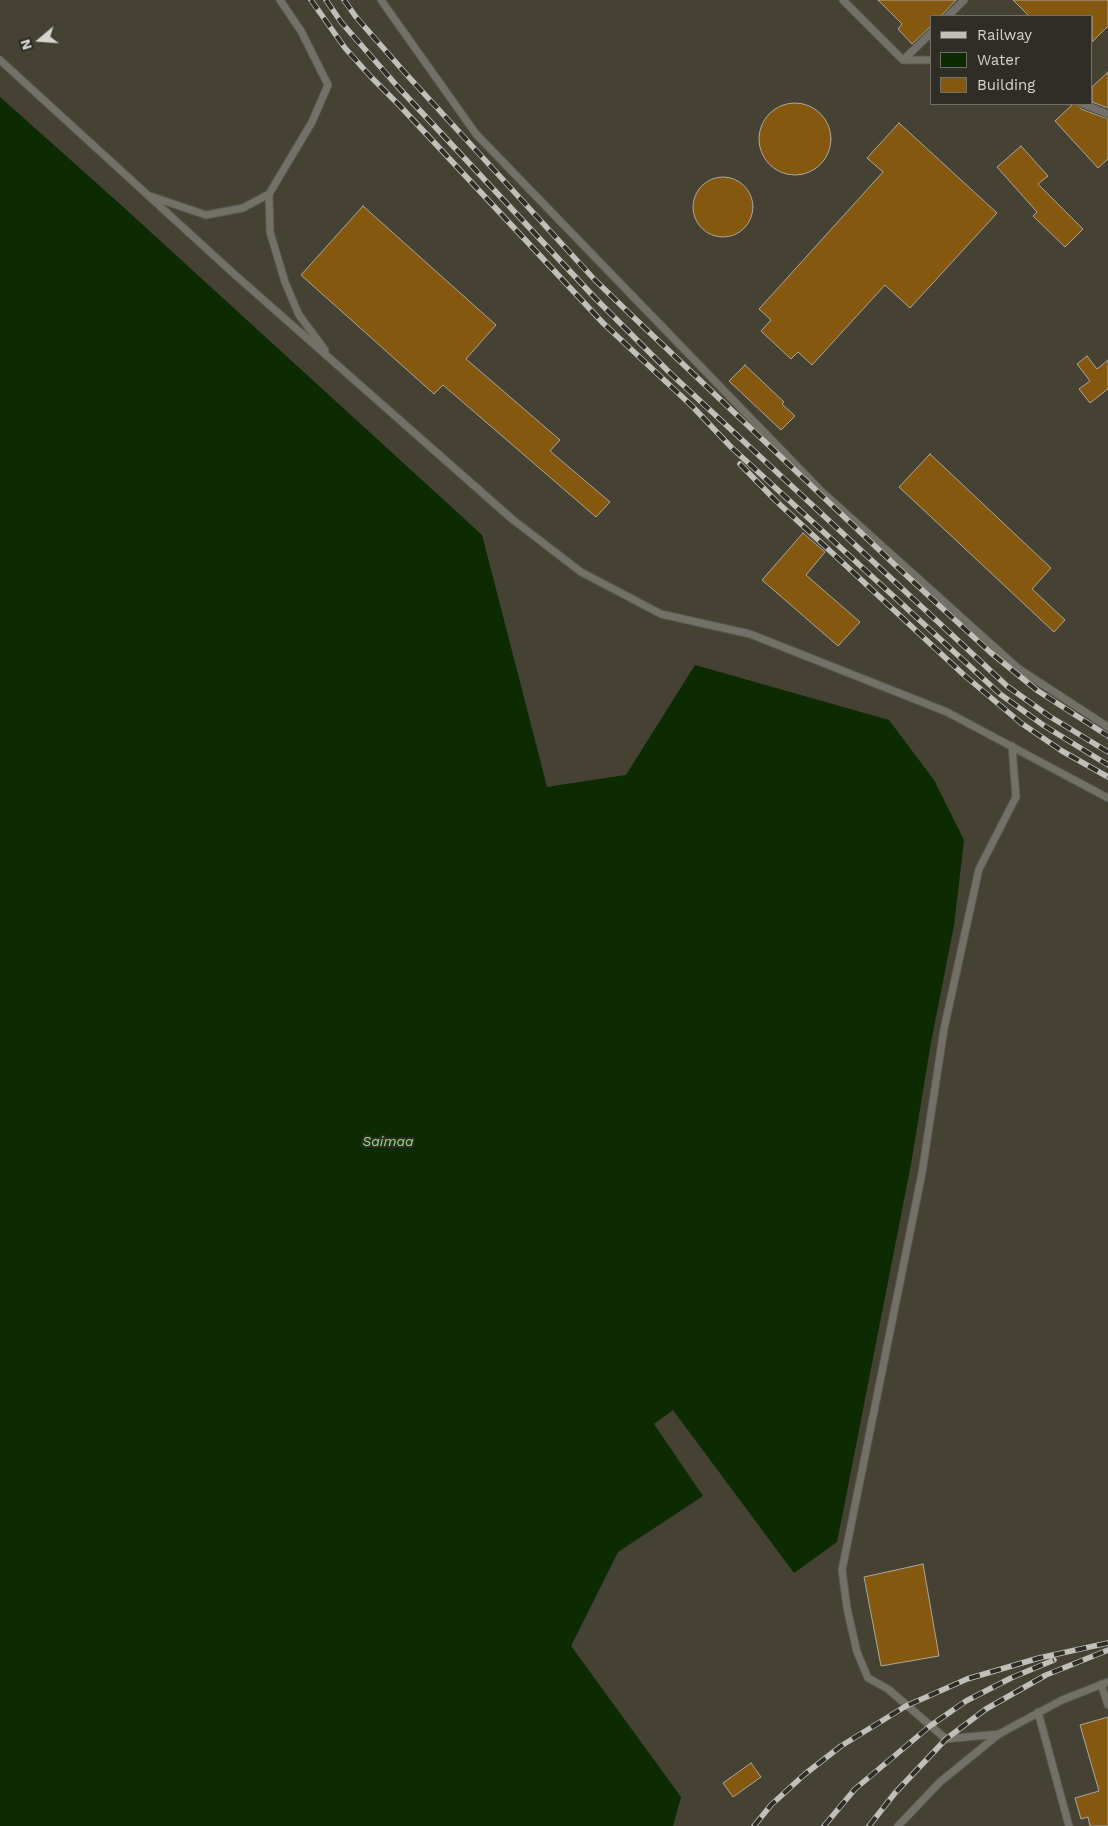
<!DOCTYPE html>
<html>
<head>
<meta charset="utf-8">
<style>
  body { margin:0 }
  #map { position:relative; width:1108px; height:1826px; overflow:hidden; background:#39372f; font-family:"Work Sans",sans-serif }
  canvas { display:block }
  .legend { position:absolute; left:930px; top:15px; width:162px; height:90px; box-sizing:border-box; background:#2f2d25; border:1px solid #717069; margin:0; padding:6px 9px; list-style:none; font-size:15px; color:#d5d4cf }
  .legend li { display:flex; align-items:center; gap:10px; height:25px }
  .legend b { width:25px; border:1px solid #717069 }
  .north { position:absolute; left:15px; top:15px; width:50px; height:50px; -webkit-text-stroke:4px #2f2d25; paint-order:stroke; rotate:252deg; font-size:14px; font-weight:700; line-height:20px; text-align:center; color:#d5d4cf }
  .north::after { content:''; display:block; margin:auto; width:18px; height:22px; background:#d5d4cf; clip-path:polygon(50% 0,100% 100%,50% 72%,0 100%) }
</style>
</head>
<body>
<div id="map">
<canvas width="1108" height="1826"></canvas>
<ul class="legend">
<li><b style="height:6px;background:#c0bfba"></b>Railway</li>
<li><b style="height:14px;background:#0c2b03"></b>Water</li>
<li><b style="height:14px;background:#84590f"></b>Building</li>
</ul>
<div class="north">N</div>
</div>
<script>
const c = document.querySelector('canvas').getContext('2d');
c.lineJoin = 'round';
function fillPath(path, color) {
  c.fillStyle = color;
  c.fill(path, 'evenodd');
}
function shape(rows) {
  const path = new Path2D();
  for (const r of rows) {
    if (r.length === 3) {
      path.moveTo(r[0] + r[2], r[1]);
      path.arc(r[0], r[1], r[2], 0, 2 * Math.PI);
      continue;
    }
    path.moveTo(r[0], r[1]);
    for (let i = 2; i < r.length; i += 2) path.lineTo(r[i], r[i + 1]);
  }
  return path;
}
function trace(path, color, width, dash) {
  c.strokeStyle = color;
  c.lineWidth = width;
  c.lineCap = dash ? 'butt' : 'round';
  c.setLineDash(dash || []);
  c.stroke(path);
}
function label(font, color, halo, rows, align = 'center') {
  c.font = font + ' "Work Sans",sans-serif';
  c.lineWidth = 4;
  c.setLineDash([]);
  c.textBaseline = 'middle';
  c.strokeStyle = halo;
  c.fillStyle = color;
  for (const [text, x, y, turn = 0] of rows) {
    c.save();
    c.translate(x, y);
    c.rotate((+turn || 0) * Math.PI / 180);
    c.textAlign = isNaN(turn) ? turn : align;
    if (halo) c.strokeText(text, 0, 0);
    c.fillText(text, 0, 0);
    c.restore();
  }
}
fillPath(shape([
  [0,0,1108,0,1108,1826,673,1826,681,1797,571,1646,618,1552,702,1496,653,1424,673,1410,794,1572,837,1542,911,1164,927,1064,954,925,960,874,963,856,695,665,626,775,547,787,482,535,121,205,0,97],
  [932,16,1092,16,1092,104,932,104]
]), '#454133');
fillPath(shape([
  [0,97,121,205,482,535,547,787,626,775,695,665,889,720,934,780,964,840,954,925,931,1042,911,1164,837,1542,794,1573,673,1410,654,1424,703,1496,618,1552,571,1646,681,1797,673,1826,0,1826]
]), '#0c2b03');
const building = shape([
  [878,0,956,0,941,16,932,16,932,25,912,44,898,29,902,24,878,0],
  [1013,0,1108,0,1108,26,1092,42,1092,16,1029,16,1013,0],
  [1108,72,1108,108,1092,102,1092,87,1108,72],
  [795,139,36],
  [1073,104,1078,104,1081,109,1108,119,1108,159,1098,168,1055,121,1073,104],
  [899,123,997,213,910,308,885,285,812,365,798,352,791,359,761,331,771,320,759,309,883,172,867,158,899,123],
  [1021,146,1048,176,1038,184,1083,229,1065,247,1033,216,1037,212,997,167,1021,146],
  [723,207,30],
  [363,206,496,325,466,359,560,440,550,451,610,502,596,517,443,385,434,394,301,275,363,206],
  [1087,356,1097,369,1108,360,1108,389,1090,403,1079,389,1090,381,1077,364,1087,356],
  [745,365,784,402,782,404,795,416,781,430,729,381,745,365],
  [930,454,1051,568,1032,589,1065,620,1054,632,899,487,930,454],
  [803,533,825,552,806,575,860,622,838,646,762,580,803,533],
  [923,1564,939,1656,881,1666,864,1577,923,1564],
  [1108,1717,1108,1826,1090,1826,1088,1817,1081,1819,1075,1798,1099,1791,1080,1725,1108,1717],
  [751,1763,761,1777,733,1797,723,1783,751,1763]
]);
fillPath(building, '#84590f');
trace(building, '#aea79f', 1);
const service = shape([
  [381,0,476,134,820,490,1019,669,1108,727],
  [843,0,903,60],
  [948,16,964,0],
  [932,32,903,60,932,60],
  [0,60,233,273,512,519,581,572,661,614,750,634,947,712,1108,798],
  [1083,104,1108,114],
  [269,194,270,232,285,282,299,315,325,350],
  [150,196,206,215,243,208,269,194,312,122,328,85,301,31,280,0],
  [1101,1684,1108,1705],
  [1038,1712,1069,1826],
  [999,1734,946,1739,888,1689,868,1678,857,1652,847,1608,842,1570,922,1173,944,1029,979,869,1016,797,1012,746],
  [898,1826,940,1782,999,1734,1062,1700,1108,1682]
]);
trace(service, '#57554e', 9);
trace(service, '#737167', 7);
const rail = shape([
  [311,0,345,48,371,77,401,107,603,323,692,406,731,447,1000,694,1043,725,1108,765],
  [326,0,341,22,398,87,595,298,669,372,1007,686,1049,716,1108,752],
  [344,0,356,17,407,75,594,279,628,312,895,565,990,652,1038,691,1108,736],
  [740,464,775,500,964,675,1021,723,1062,751,1108,777],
  [754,1826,771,1805,805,1774,841,1746,906,1706,967,1679,1039,1658,1108,1643],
  [824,1826,855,1789,930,1726,966,1701,1011,1678,1054,1660],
  [869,1826,895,1793,946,1739,986,1709,1046,1675,1108,1650]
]);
trace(rail, '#c0bfba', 5.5);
trace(rail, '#2f2d25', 4, [11]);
label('italic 14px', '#94e37f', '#2f2d25', [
  ["Saimaa",388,1142]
]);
</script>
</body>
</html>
